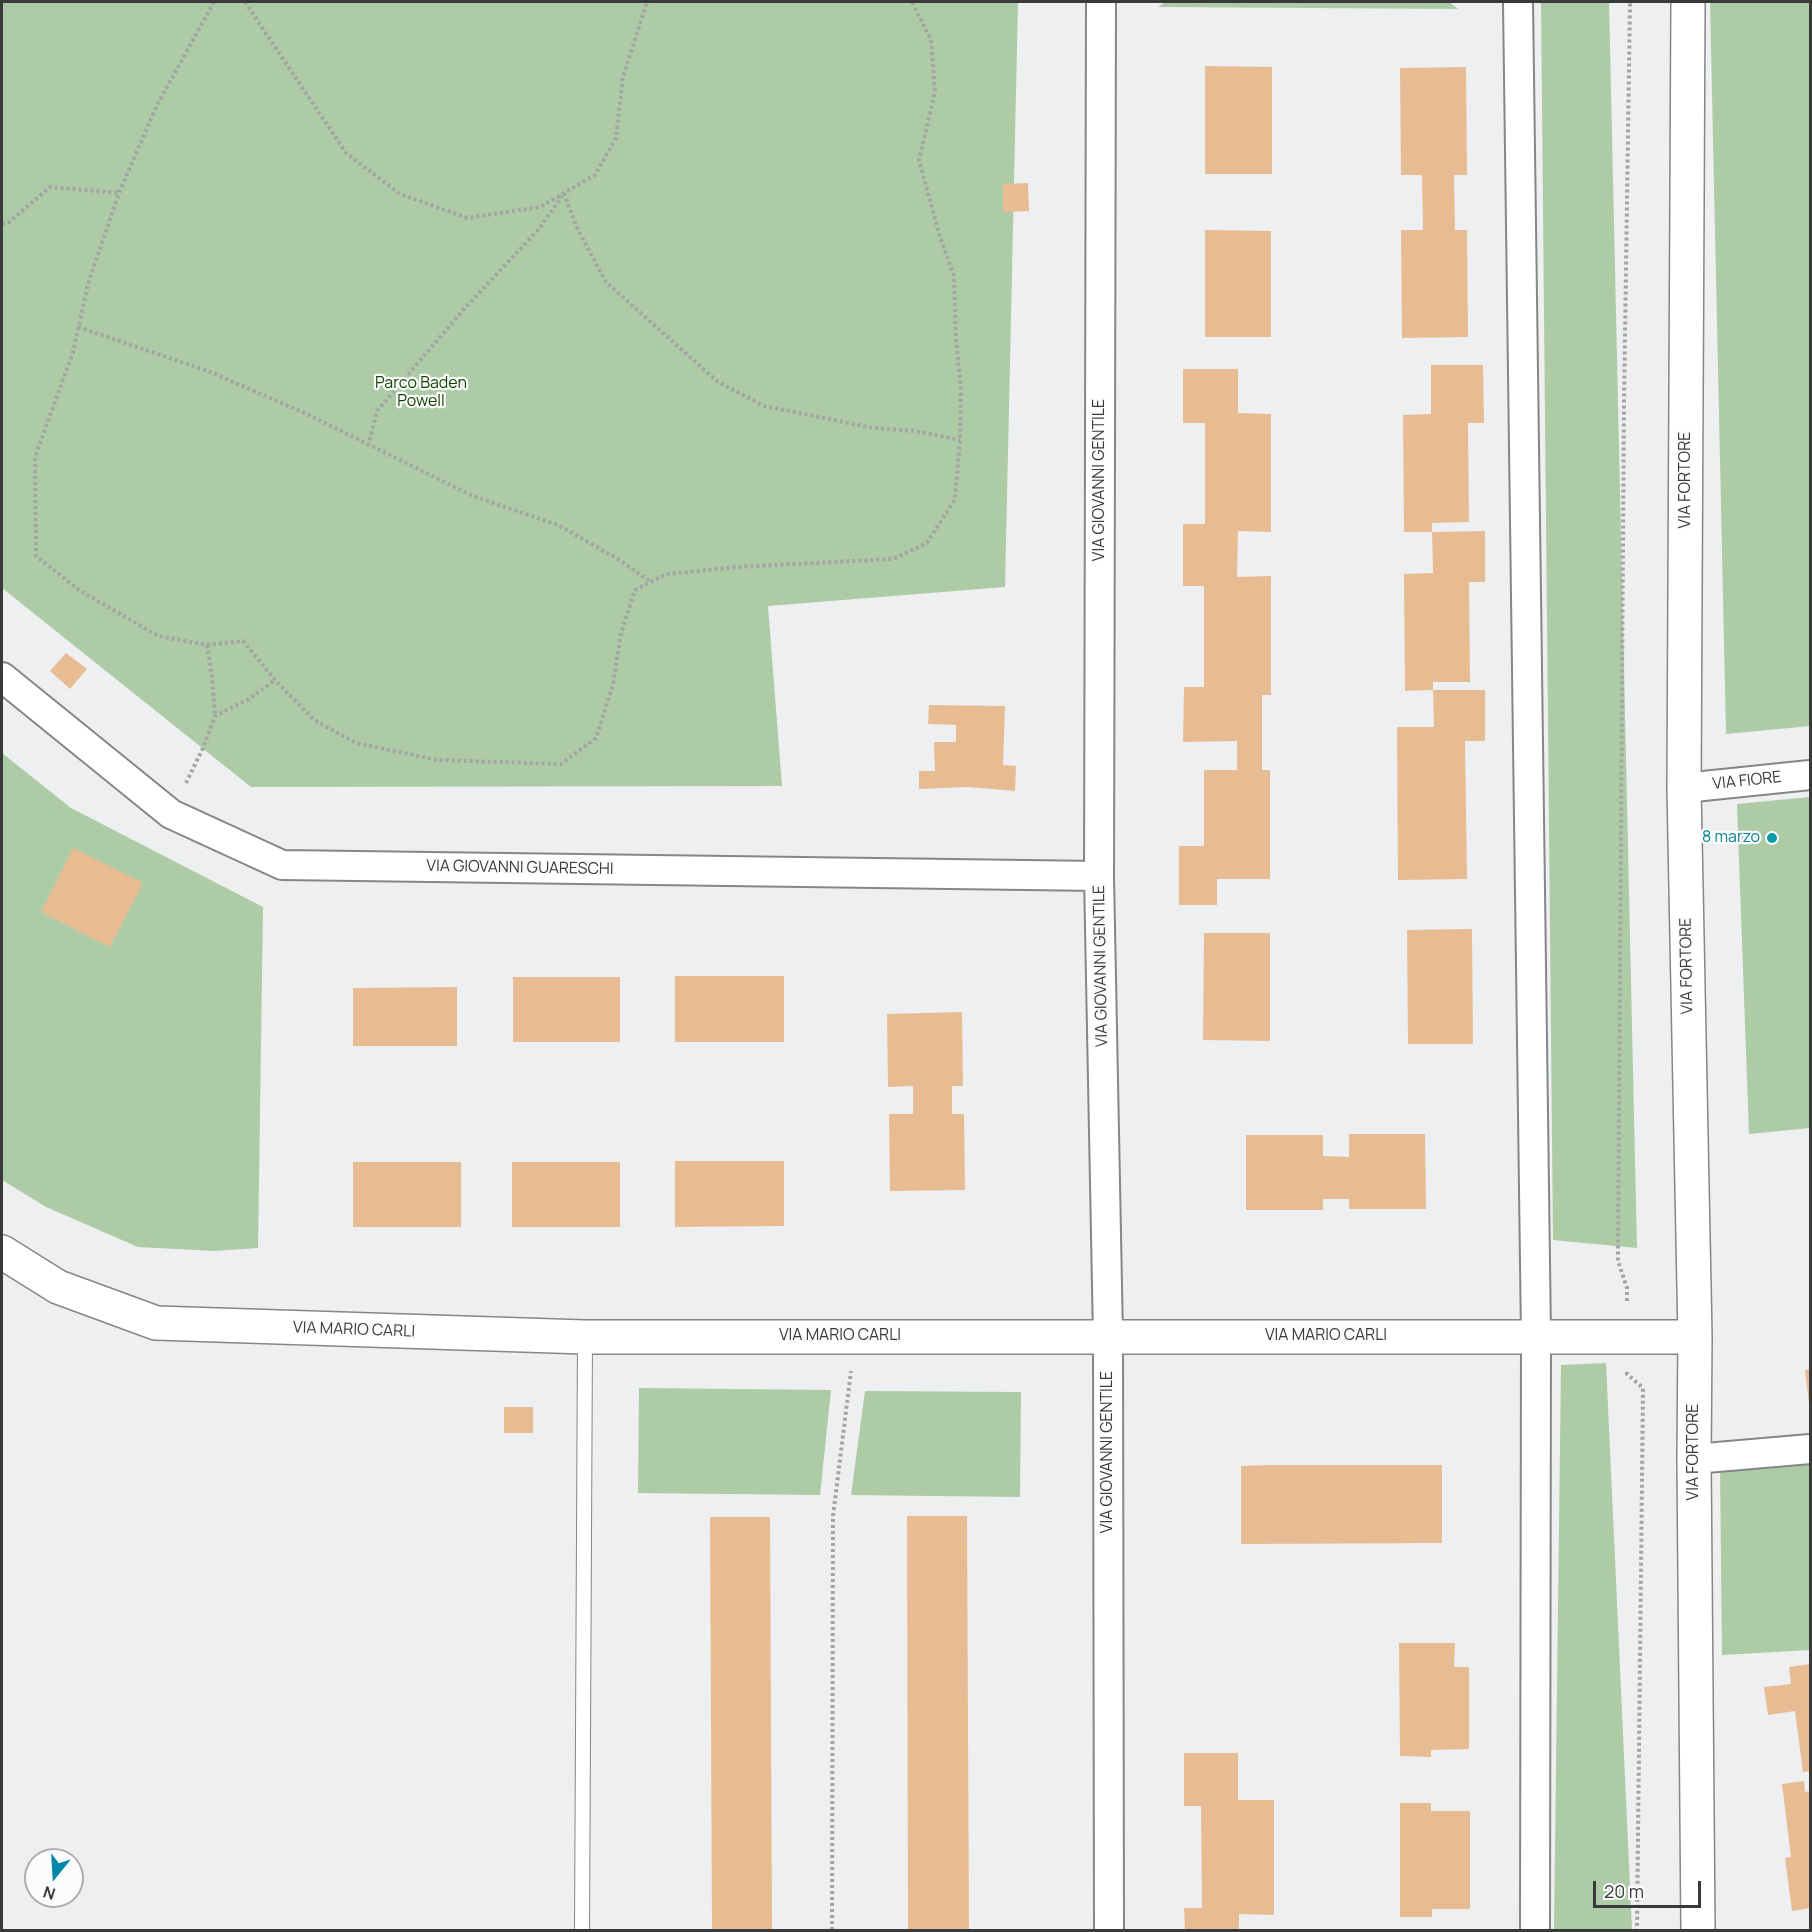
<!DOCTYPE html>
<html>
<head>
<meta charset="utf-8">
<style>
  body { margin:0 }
  #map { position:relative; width:1812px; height:1932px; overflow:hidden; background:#eeeff0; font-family:Manrope,sans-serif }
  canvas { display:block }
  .frame { position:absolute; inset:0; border:3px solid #3a3a3a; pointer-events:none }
  .north { position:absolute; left:24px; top:1848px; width:60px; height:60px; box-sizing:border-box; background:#fbfcfd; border:2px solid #aeaeaf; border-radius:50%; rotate:198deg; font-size:16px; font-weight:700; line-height:24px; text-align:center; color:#3a3a3a }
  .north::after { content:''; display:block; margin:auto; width:21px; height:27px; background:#0188a9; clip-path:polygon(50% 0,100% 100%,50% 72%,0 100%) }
  .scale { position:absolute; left:1593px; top:1881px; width:108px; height:27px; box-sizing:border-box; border:3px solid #3a3a3a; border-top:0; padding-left:8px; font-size:18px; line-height:21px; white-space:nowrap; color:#3a3a3a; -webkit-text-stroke:4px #fbfcfd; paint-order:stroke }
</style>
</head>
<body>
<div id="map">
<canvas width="1812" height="1932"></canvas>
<div class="frame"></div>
<div class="north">N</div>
<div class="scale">20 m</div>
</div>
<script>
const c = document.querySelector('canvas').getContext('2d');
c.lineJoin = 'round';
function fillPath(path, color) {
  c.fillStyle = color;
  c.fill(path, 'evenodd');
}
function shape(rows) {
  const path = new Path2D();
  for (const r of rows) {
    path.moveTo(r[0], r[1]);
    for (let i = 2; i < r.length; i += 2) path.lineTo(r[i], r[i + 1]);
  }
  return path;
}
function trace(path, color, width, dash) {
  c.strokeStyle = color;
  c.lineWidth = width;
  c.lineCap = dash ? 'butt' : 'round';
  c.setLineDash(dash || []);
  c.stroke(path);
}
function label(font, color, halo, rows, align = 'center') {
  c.font = font + ' Manrope,sans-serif';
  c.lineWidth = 4.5;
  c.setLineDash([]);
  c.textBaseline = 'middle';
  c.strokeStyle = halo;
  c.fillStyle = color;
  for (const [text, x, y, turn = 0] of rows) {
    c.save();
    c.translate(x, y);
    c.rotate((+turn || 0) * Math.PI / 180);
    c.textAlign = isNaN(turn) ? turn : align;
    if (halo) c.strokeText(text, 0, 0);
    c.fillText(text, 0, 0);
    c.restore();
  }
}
fillPath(shape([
  [2,2,1018,2,1005,587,768,606,782,786,251,787,2,588],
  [1165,2,1449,2,1458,9,1158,7],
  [1541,2,1609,2,1637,1248,1553,1240],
  [1710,2,1810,2,1810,726,1726,734],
  [2,753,71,808,263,907,258,1248,214,1251,138,1247,46,1207,2,1180],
  [1810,797,1810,1128,1749,1134,1737,804],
  [1606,1363,1632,1930,1554,1930,1561,1365],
  [639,1388,831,1390,820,1495,638,1493],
  [865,1391,1021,1392,1020,1497,851,1495],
  [1810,1458,1810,1650,1722,1655,1720,1465]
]), '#adcba5');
fillPath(shape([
  [1205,66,1272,67,1272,174,1205,174],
  [1466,67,1467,175,1454,175,1455,230,1467,230,1468,337,1402,338,1401,230,1423,230,1422,175,1401,175,1400,68],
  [1028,183,1029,211,1003,212,1003,184],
  [1205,230,1271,231,1271,337,1205,337],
  [1431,365,1483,365,1484,423,1468,423,1469,522,1432,523,1432,532,1404,532,1403,415,1431,414],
  [1183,369,1238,369,1238,413,1271,414,1271,532,1238,531,1237,577,1271,576,1271,695,1262,695,1262,770,1270,770,1270,879,1217,879,1217,905,1179,905,1179,846,1204,846,1204,770,1237,770,1237,741,1183,742,1184,687,1204,687,1204,586,1183,586,1183,524,1205,524,1205,423,1183,423],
  [1485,531,1485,582,1469,582,1470,682,1433,682,1433,690,1405,691,1404,574,1433,573,1432,532],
  [66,653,87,669,70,689,50,671],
  [1433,690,1485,690,1485,741,1465,741,1467,879,1398,880,1397,727,1434,727],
  [929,705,1005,706,1003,765,1016,766,1015,791,968,787,919,789,919,771,935,771,934,742,956,742,956,725,928,724],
  [73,848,143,883,110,947,41,912],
  [1472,929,1473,1044,1408,1044,1407,930],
  [1204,933,1270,933,1270,1041,1203,1040],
  [675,976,784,976,784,1042,675,1042],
  [513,977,620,977,620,1042,513,1042],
  [457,987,457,1046,353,1046,353,988],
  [962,1012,963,1086,952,1086,952,1114,964,1114,965,1190,890,1191,889,1114,913,1114,913,1086,888,1087,887,1014],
  [1349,1134,1425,1134,1426,1209,1349,1209,1349,1199,1323,1199,1323,1210,1246,1210,1246,1135,1323,1135,1323,1156,1349,1157],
  [675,1161,784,1161,784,1226,675,1227],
  [353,1162,461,1162,461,1227,353,1227],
  [512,1162,620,1162,620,1227,512,1227],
  [1810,1369,1810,1404,1809,1404,1805,1370],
  [504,1407,533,1407,533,1433,504,1433],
  [1271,1465,1442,1465,1442,1543,1241,1544,1241,1466],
  [907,1516,967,1516,969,1930,908,1930],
  [710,1517,770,1517,772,1930,712,1930],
  [1399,1643,1455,1643,1454,1667,1469,1667,1469,1749,1431,1750,1431,1757,1400,1756],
  [1810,1664,1810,1771,1803,1772,1795,1711,1768,1715,1764,1687,1791,1684,1789,1667],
  [1184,1753,1238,1753,1238,1800,1274,1800,1274,1915,1239,1914,1239,1930,1185,1930,1184,1908,1202,1908,1201,1806,1184,1806],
  [1804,1781,1805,1792,1810,1791,1810,1908,1792,1911,1785,1858,1791,1857,1782,1784],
  [1400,1803,1431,1803,1431,1811,1470,1811,1470,1909,1432,1909,1432,1917,1400,1917]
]), '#e8bc92');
const lane = shape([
  [582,1930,585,1337]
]);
const street = shape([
  [1101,2,1099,876,1108,1336,1109,1930],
  [1518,2,1536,1335,1535,1930],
  [2,677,171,814,282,865,1099,876],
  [1684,788,1810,775],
  [1694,1459,1810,1449]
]);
const secondary = shape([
  [1688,2,1684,788,1695,1337,1694,1459,1698,1930],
  [2,1252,58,1287,156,1323,585,1337,1695,1337]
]);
trace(lane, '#858687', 16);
trace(street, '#858687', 32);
trace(secondary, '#858687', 36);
trace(shape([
  [214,2,157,105,119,193,88,284,73,352,35,457,36,556,79,590,158,636,207,645,243,641,275,680,314,720,356,743,437,760,561,764,596,738,613,685,621,633,635,590,667,574,736,567,893,559,927,543,955,499,960,440,961,390,956,340,954,276,940,237,919,160,935,92,931,40,912,2],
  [245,2,346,153,400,194,467,218,540,207,595,175,616,138,623,77,647,2],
  [564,193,577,228,606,282,718,382,764,406,874,428,915,431,960,440],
  [2,224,8,223,50,187,119,193],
  [78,327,208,371,309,415,473,496,558,525,616,558,651,582],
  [368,446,377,411,464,309,539,229,562,196],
  [207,645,212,677,215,716],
  [186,783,203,748,215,716,247,700,275,680],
  [1627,1301,1627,1288,1618,1261,1624,402,1630,2],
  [1627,1372,1627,1374,1643,1388,1637,1930],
  [832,1930,833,1516,851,1371]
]), '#a3a4a4', 4, [3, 3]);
trace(lane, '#fff', 14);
trace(street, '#fff', 28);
trace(secondary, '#fff', 33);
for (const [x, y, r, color] of [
  [1772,838,6,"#0f9aa8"]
]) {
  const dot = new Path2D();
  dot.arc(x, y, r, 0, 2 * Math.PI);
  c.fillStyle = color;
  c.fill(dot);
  trace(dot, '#fbfcfd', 2);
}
label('16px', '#164502', '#fbfcfd', [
  ["Parco Baden",421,384],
  ["Powell",421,402]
]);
label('16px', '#3a3a3a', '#fbfcfd', [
  ["VIA GIOVANNI GENTILE",1100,480,-90],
  ["VIA FORTORE",1686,480,-90],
  ["VIA FIORE",1747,781,-6],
  ["VIA GIOVANNI GUARESCHI",520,868,1],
  ["VIA GIOVANNI GENTILE",1101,966,-91],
  ["VIA FORTORE",1687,966,-91],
  ["VIA MARIO CARLI",354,1330,2],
  ["VIA MARIO CARLI",840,1336],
  ["VIA MARIO CARLI",1326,1336],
  ["VIA GIOVANNI GENTILE",1108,1452,-90],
  ["VIA FORTORE",1694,1452,-90]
]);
label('16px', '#0d838f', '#fbfcfd', [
  ["8 marzo",1760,838]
], 'right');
</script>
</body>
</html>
